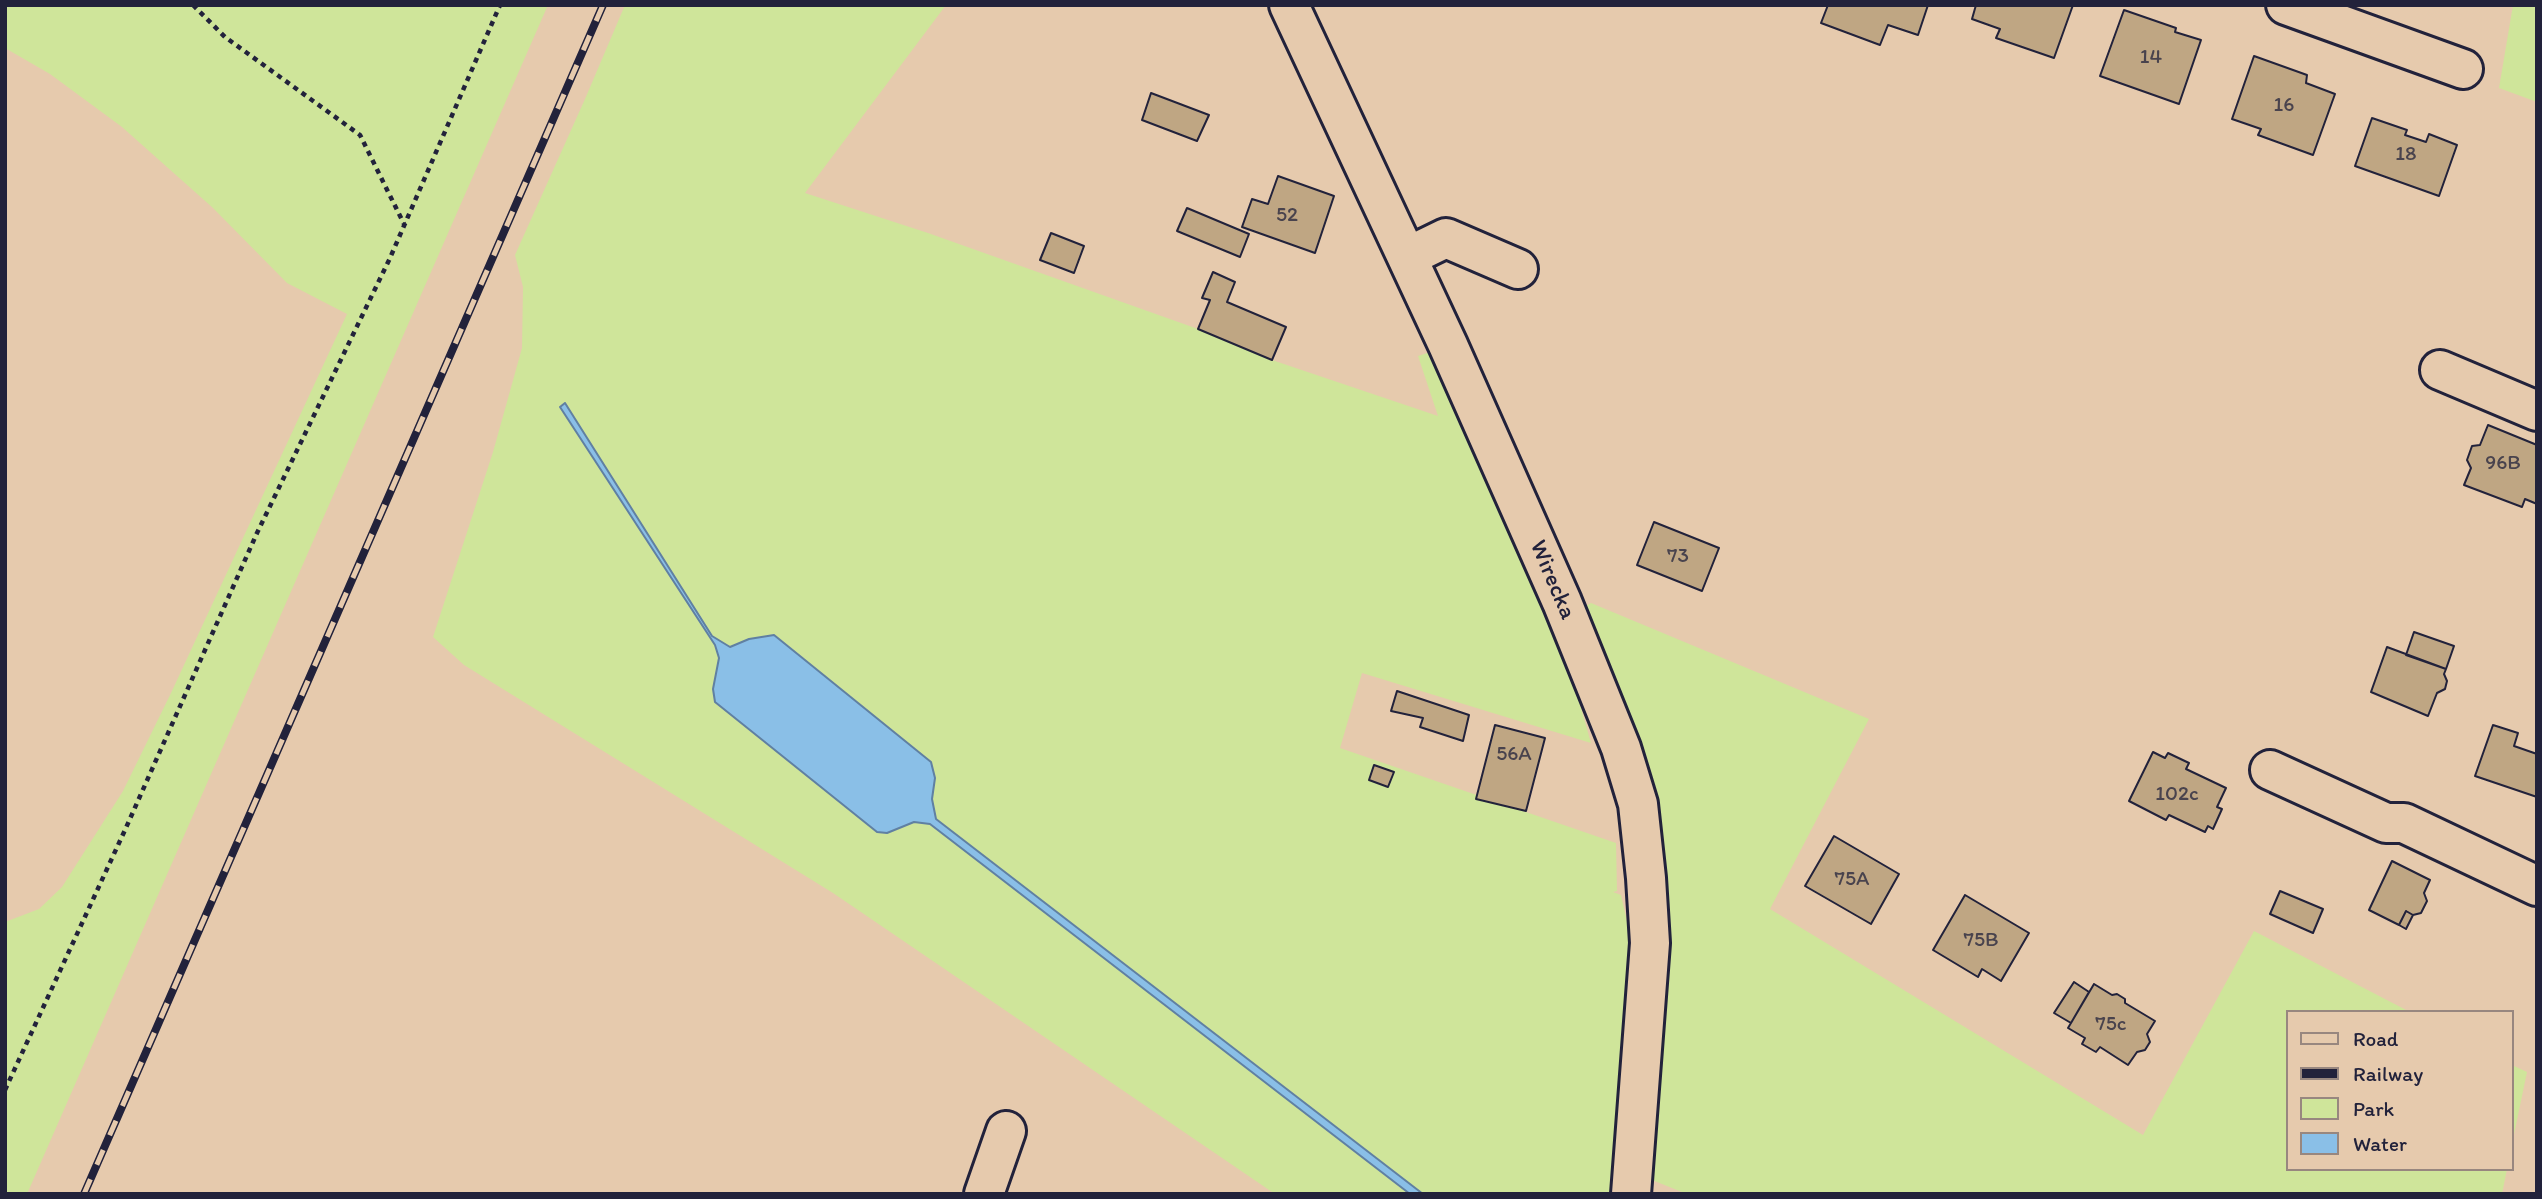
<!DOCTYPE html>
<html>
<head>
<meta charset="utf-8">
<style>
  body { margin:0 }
  #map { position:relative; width:2542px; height:1199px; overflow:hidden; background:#e6caad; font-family:Itim,sans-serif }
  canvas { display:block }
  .frame { position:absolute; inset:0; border:7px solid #22223b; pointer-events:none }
  .legend { position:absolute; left:2286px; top:1010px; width:228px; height:161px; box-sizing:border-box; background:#e6caad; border:2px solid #98877f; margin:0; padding:9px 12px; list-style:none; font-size:21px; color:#22223b }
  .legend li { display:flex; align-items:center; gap:14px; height:35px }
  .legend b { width:35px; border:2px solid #98877f }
</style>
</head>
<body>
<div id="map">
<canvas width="2542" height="1199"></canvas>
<div class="frame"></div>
<ul class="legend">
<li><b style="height:9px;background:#e6caad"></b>Road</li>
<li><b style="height:9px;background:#22223b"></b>Railway</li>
<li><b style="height:19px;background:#cfe59a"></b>Park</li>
<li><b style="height:19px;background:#8abfe7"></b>Water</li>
</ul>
</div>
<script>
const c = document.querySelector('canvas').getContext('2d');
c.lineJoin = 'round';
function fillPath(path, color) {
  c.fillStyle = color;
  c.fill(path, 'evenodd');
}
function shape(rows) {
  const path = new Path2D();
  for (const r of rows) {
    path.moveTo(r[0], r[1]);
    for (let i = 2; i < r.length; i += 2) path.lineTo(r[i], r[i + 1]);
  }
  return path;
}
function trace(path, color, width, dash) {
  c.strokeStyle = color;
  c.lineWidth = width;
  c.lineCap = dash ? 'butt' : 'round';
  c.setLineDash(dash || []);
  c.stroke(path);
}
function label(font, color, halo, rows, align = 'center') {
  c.font = font + ' Itim,sans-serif';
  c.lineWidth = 5;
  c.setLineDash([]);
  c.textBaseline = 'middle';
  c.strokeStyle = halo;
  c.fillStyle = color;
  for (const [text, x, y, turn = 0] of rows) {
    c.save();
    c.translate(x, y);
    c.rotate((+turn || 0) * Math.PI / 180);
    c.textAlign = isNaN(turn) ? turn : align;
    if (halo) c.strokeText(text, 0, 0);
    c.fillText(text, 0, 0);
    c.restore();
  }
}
fillPath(shape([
  [5,5,548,5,27,1194,5,1194,5,922,39,909,62,887,123,791,171,693,347,314,287,283,213,208,122,127,50,74,5,48],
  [625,5,946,5,805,193,928,233,1198,329,1272,360,1438,416,1418,356,1436,350,1573,680,1591,743,1362,673,1340,748,1616,843,1617,891,1613,892,1621,895,1632,943,1615,1194,1275,1194,833,893,464,665,433,637,493,452,522,348,523,287,515,255,585,99],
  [2513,5,2537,5,2537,102,2499,88],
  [1591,603,1869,719,1770,909,2143,1135,2254,931,2410,1012,2288,1012,2288,1169,2507,1169,2502,1194,1687,1194,1647,1178,1666,931,1581,609],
  [2512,1065,2527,1072,2512,1144]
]), '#cfe59a');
const water = shape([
  [565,403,712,636,730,647,749,639,774,635,931,762,935,778,932,799,936,819,1423,1194,1410,1194,930,824,914,822,887,833,877,832,715,702,713,689,719,658,715,645,560,407,565,403]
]);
fillPath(water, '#8abfe7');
trace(water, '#6080a2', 2);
const building = shape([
  [1828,5,1928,5,1918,35,1888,25,1880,45,1821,23,1828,5],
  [1976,5,2073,5,2054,58,1996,38,2000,29,1972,19,1976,5],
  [2124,10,2176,28,2175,32,2201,40,2179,104,2100,76,2124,10],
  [2254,56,2307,75,2306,83,2335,94,2313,155,2258,135,2261,129,2232,119,2254,56],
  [1151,93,1209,115,1197,141,1142,120,1151,93],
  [2372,118,2407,130,2405,135,2426,142,2429,134,2457,145,2439,196,2355,166,2372,118],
  [1278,176,1334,196,1315,253,1242,227,1252,199,1268,204,1278,176],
  [1187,208,1249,234,1240,257,1177,231,1187,208],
  [1051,233,1084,246,1074,273,1040,260,1051,233],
  [1213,272,1235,282,1227,302,1286,327,1272,360,1198,329,1210,300,1202,298,1213,272],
  [2488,425,2537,445,2537,504,2525,499,2522,507,2464,485,2471,468,2467,460,2472,446,2480,445,2488,425],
  [1654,522,1719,548,1702,591,1637,565,1654,522],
  [2414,632,2454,646,2446,669,2406,655,2414,632],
  [2387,647,2446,669,2444,674,2447,681,2445,689,2437,693,2428,716,2371,692,2387,647],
  [1397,691,1469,715,1463,741,1420,727,1423,718,1391,711,1397,691],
  [1495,725,1545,738,1526,811,1476,799,1495,725],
  [2493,725,2518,733,2514,746,2537,754,2537,797,2475,776,2493,725],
  [2153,752,2165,758,2168,753,2189,763,2186,769,2226,788,2217,807,2222,809,2213,829,2208,826,2205,832,2169,815,2166,820,2129,801,2153,752],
  [1374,765,1394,772,1388,787,1369,780,1374,765],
  [1834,836,1899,874,1871,924,1805,886,1834,836],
  [2392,861,2430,880,2424,893,2427,901,2421,913,2413,915,2406,911,2399,925,2369,910,2392,861],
  [2280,891,2323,909,2313,933,2270,914,2280,891],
  [1965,895,2029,933,2001,981,1982,969,1978,977,1933,950,1965,895],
  [2406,911,2413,915,2406,929,2399,925,2406,911],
  [2074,982,2089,992,2071,1023,2054,1013,2074,982],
  [2094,984,2112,995,2117,994,2125,999,2125,1003,2155,1021,2147,1034,2150,1042,2145,1050,2137,1052,2128,1065,2100,1047,2096,1052,2082,1044,2085,1038,2068,1028,2094,984]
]);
fillPath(building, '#bfa683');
trace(building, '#22223b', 2);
const minor = shape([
  [1289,5,1448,345,1562,602,1621,748,1638,804,1646,878,1650,943,1631,1194],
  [2286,5,2463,69],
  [1407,257,1446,238,1518,269],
  [2440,370,2537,411],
  [2270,770,2386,823,2404,823,2537,886],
  [984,1194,1006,1131]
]);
trace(minor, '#22223b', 44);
trace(shape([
  [193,5,225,37,360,135,404,224],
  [5,1090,125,830,257,533,390,258,500,5]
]), '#22223b', 4.5, [5, 5]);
trace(minor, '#e6caad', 38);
const rail = shape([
  [84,1194,603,5]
]);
trace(rail, '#22223b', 8);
trace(rail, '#e6caad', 5, [16]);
label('21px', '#49434d', null, [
  ["14",2151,58],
  ["16",2284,106],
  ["18",2406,155],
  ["52",1287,216],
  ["96B",2503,464],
  ["73",1678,557],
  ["56A",1514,755],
  ["102c",2177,795],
  ["75A",1852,880],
  ["75B",1981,941],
  ["75c",2111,1025]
]);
label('24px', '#22223b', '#e6caad', [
  ["Wirecka",1552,580,67]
]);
</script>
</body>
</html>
